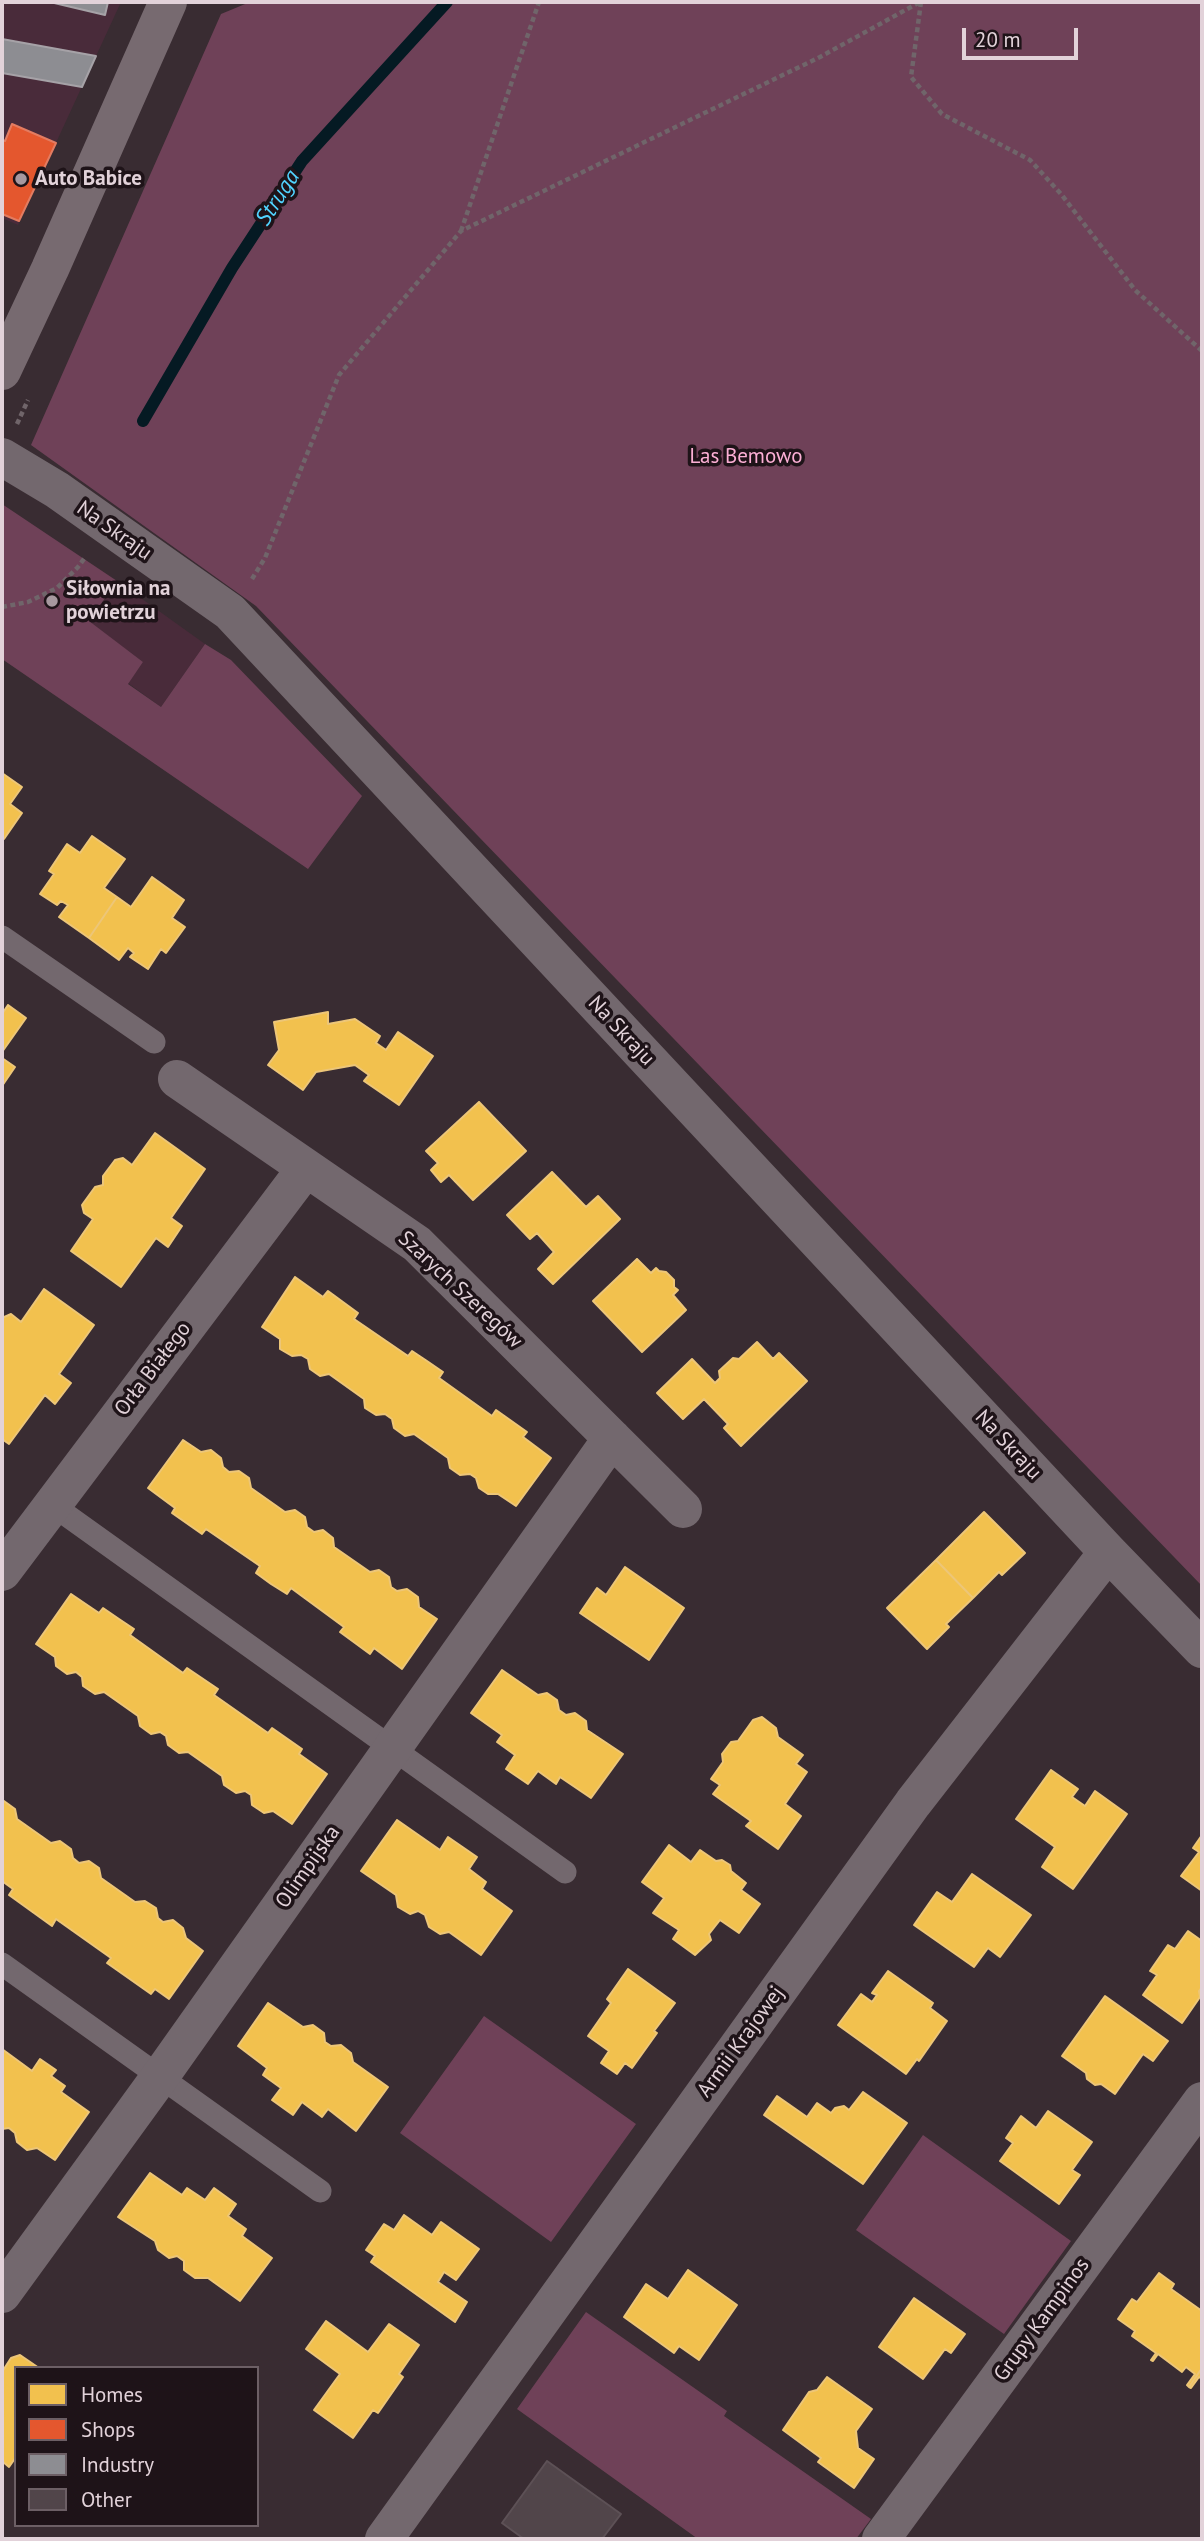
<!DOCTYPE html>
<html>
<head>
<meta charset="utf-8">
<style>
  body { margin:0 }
  #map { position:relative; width:1204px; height:2541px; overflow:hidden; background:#392c32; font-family:"PT Sans",sans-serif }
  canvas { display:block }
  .frame { position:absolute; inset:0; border:4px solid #e2d2d9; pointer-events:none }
  .legend { position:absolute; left:14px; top:2366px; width:245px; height:161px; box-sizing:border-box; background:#1e1318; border:2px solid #6c5f65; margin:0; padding:9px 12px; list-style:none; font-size:21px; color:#e2d2d9 }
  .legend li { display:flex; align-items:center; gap:14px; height:35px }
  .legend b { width:35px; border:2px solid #6c5f65 }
  .scale { position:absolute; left:962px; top:28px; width:116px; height:32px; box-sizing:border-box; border:4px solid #e2d2d9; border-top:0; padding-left:9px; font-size:21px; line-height:24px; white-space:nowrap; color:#e2d2d9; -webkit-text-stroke:5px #1e1318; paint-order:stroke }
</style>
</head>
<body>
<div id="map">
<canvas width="1204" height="2541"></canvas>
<div class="frame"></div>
<ul class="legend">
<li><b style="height:19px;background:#f2c14e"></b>Homes</li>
<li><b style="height:19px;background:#e4572e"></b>Shops</li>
<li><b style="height:19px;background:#8d8d92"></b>Industry</li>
<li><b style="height:19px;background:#51454a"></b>Other</li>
</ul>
<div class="scale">20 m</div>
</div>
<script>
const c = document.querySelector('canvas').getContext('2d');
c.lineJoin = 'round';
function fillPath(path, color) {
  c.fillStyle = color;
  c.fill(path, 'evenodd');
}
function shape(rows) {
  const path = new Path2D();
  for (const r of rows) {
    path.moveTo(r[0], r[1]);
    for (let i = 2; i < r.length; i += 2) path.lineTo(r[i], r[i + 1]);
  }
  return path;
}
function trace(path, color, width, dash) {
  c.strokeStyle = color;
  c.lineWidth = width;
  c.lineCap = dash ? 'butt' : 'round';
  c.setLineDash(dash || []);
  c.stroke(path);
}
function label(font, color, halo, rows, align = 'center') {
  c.font = font + ' "PT Sans",sans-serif';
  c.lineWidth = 7;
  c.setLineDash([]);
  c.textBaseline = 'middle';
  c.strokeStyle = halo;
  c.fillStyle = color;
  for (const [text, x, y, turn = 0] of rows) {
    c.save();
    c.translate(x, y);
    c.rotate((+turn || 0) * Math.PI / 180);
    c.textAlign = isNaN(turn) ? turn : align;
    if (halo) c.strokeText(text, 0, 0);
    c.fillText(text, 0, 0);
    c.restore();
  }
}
fillPath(shape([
  [2,2,121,2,18,225,2,218],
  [117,581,205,644,161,707,128,683,143,662,89,622]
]), '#492b3a');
fillPath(shape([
  [250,2,1202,2,1202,1586,256,606,31,445,221,14],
  [2,504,117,581,89,621,143,662,128,684,161,707,205,644,231,660,362,796,308,869,2,659],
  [484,2016,636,2124,551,2242,400,2133],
  [923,2135,1071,2241,1004,2334,856,2230],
  [586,2312,727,2411,724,2416,871,2519,856,2539,698,2539,517,2409]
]), '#6f4158');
const homes = shape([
  [2,773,22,787,10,804,22,813,4,839,2,837,2,773],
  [92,836,125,859,104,888,117,897,89,938,59,917,68,905,61,901,57,905,40,894,54,874,49,871,67,844,80,853,92,836],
  [152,877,184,900,172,918,185,927,166,953,161,949,148,969,130,957,134,953,128,948,119,960,89,938,117,897,131,907,152,877],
  [8,1005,26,1018,2,1052,2,1014,8,1005],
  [328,1012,328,1024,355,1019,380,1036,376,1043,386,1050,398,1032,433,1056,399,1105,364,1081,369,1075,355,1065,316,1072,303,1090,268,1065,279,1050,274,1022,328,1012],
  [2,1058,15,1067,2,1086,2,1058],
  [479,1102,526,1151,473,1200,449,1175,441,1182,431,1170,438,1163,426,1151,479,1102],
  [155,1133,205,1169,171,1218,182,1226,168,1247,156,1238,121,1287,71,1251,93,1219,84,1213,82,1205,95,1187,103,1185,103,1176,115,1160,123,1158,132,1165,155,1133],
  [552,1172,586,1207,598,1196,620,1219,553,1284,538,1269,554,1252,537,1233,530,1239,507,1215,552,1172],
  [637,1259,651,1273,656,1268,659,1271,666,1272,674,1280,674,1287,678,1290,673,1295,686,1310,642,1352,593,1301,637,1259],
  [295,1277,323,1297,328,1291,358,1313,354,1319,408,1356,412,1351,427,1361,443,1372,439,1378,492,1416,496,1410,527,1432,523,1437,551,1458,516,1506,498,1494,488,1494,479,1488,476,1478,470,1474,460,1475,450,1468,448,1458,414,1434,405,1436,394,1428,392,1419,385,1414,376,1415,365,1408,364,1399,329,1374,320,1376,310,1369,308,1359,301,1355,292,1356,280,1349,280,1339,262,1327,295,1277],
  [44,1289,94,1325,59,1374,71,1383,55,1404,45,1395,9,1444,2,1439,2,1318,11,1314,21,1322,44,1289],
  [757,1342,773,1359,779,1353,807,1381,741,1446,724,1428,728,1424,704,1399,683,1419,657,1393,692,1359,715,1383,720,1378,719,1371,733,1358,739,1359,757,1342],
  [183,1440,201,1452,211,1450,221,1458,223,1467,229,1472,239,1471,249,1478,251,1488,285,1512,295,1510,305,1517,307,1527,314,1532,323,1530,333,1538,334,1547,370,1572,379,1570,389,1577,391,1587,397,1591,407,1589,418,1597,419,1607,437,1619,402,1669,374,1648,370,1654,340,1632,344,1627,291,1588,287,1594,271,1584,256,1573,260,1566,206,1529,202,1534,172,1513,175,1508,148,1488,183,1440],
  [984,1512,1025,1553,1002,1575,999,1572,973,1598,936,1560,984,1512],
  [936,1560,973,1598,946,1624,949,1627,927,1649,887,1608,936,1560],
  [625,1567,684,1608,649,1660,580,1613,597,1588,606,1595,625,1567],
  [71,1594,99,1613,103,1608,119,1619,134,1629,130,1635,183,1673,187,1668,218,1689,214,1695,268,1733,272,1728,302,1749,299,1754,327,1774,292,1824,273,1811,264,1813,252,1805,251,1795,245,1791,236,1793,224,1785,222,1776,188,1752,179,1753,168,1745,166,1736,160,1732,151,1734,140,1726,138,1716,104,1692,95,1694,83,1686,82,1677,76,1672,67,1674,56,1666,55,1657,36,1644,71,1594],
  [502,1670,538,1695,547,1693,557,1700,559,1710,566,1715,575,1713,586,1721,587,1730,623,1754,591,1798,560,1777,556,1784,538,1771,528,1784,506,1769,515,1755,497,1742,502,1735,471,1713,502,1670],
  [762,1717,776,1728,778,1737,803,1755,796,1764,807,1772,785,1804,801,1816,778,1849,746,1826,751,1821,713,1794,720,1785,711,1779,723,1762,722,1754,731,1742,738,1741,753,1720,762,1717],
  [1051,1770,1078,1789,1072,1797,1085,1806,1095,1791,1127,1814,1073,1889,1042,1867,1055,1847,1016,1819,1051,1770],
  [4,1801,15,1809,17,1819,51,1843,60,1841,71,1849,73,1858,79,1863,89,1861,99,1868,101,1878,135,1902,145,1901,156,1908,158,1918,163,1922,173,1920,183,1928,186,1938,203,1951,169,1999,155,1989,151,1994,107,1963,111,1958,56,1919,52,1926,9,1895,13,1889,2,1881,2,1802,4,1801],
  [397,1820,440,1850,448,1837,477,1857,469,1869,486,1882,482,1889,512,1911,481,1955,449,1932,440,1934,429,1927,425,1915,418,1911,410,1914,398,1907,396,1895,361,1871,397,1820],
  [1202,1835,1202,1891,1181,1876,1199,1852,1193,1848,1202,1835],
  [669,1845,691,1862,700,1850,716,1861,722,1860,730,1865,731,1871,746,1883,741,1890,760,1904,739,1933,720,1920,709,1934,711,1940,695,1955,673,1939,679,1930,653,1913,664,1898,642,1882,669,1845],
  [972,1874,1031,1915,1000,1957,988,1948,974,1967,914,1925,937,1892,952,1902,972,1874],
  [1188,1931,1202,1941,1202,1987,1199,1991,1200,1997,1182,2023,1143,1995,1157,1975,1150,1971,1168,1945,1175,1949,1188,1931],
  [628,1969,675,2003,654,2031,657,2033,632,2068,625,2063,617,2074,601,2063,609,2051,588,2036,611,2003,607,1999,628,1969],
  [888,1971,933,2003,930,2008,947,2021,919,2061,917,2059,906,2074,838,2025,861,1994,872,2002,877,1995,872,1993,888,1971],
  [1105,1996,1168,2041,1153,2061,1143,2054,1115,2094,1101,2084,1095,2085,1087,2079,1086,2073,1062,2056,1105,1996],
  [268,2003,303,2027,313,2025,324,2033,325,2042,331,2046,341,2045,351,2053,353,2062,388,2087,356,2131,328,2109,322,2117,302,2102,293,2115,272,2100,281,2088,263,2075,267,2068,238,2046,268,2003],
  [2,2049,32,2071,40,2059,56,2070,51,2076,65,2086,61,2092,89,2112,55,2160,37,2148,27,2150,17,2142,15,2133,9,2128,2,2129,2,2049],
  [863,2092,907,2123,863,2184,764,2115,777,2096,807,2117,817,2103,831,2113,835,2108,844,2106,849,2110,863,2092],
  [1048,2111,1092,2142,1072,2170,1080,2175,1059,2204,1000,2161,1013,2143,1006,2138,1021,2116,1036,2128,1048,2111],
  [150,2173,182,2195,187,2188,205,2200,214,2188,236,2204,228,2216,246,2229,242,2236,272,2258,240,2301,208,2278,195,2278,184,2270,184,2261,177,2256,169,2258,158,2250,155,2241,118,2217,150,2173],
  [404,2215,432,2235,441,2222,479,2249,456,2280,444,2272,438,2282,467,2302,455,2322,371,2262,375,2256,366,2250,384,2224,394,2230,404,2215],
  [688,2270,737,2305,699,2360,679,2346,674,2353,624,2317,646,2284,668,2299,688,2270],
  [1159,2273,1174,2284,1171,2289,1202,2311,1202,2368,1189,2387,1187,2385,1195,2374,1186,2367,1182,2372,1158,2354,1153,2361,1151,2360,1156,2353,1132,2336,1135,2331,1118,2319,1132,2299,1137,2302,1159,2273],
  [914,2298,965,2334,951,2353,945,2349,923,2379,879,2347,914,2298],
  [326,2321,368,2352,389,2324,419,2345,399,2374,403,2377,378,2413,373,2410,353,2438,314,2410,340,2374,306,2349,326,2321],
  [20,2355,39,2368,16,2368,16,2457,9,2467,2,2461,2,2372,11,2358,20,2355],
  [1202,2368,1202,2379,1199,2377,1191,2388,1189,2387,1202,2368],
  [827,2377,872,2409,856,2431,858,2448,874,2459,854,2488,818,2462,821,2458,783,2430,809,2392,817,2390,827,2377]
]);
fillPath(homes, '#f2c14e');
trace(homes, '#edc678', 2);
const shops = shape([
  [12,124,56,143,19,221,2,214,2,140,5,141,12,124]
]);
fillPath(shops, '#e4572e');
trace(shops, '#e37c61', 2);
const industry = shape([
  [50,2,108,2,105,15,50,2],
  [2,39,96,56,82,87,2,73,2,39]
]);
fillPath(industry, '#8d8d92');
trace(industry, '#a6a2a7', 2);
trace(shape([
  [143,421,232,268,302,161,447,2]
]), '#051a23', 12);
const building = shape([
  [547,2461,621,2514,602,2539,524,2539,502,2523,547,2461]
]);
fillPath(building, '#51454a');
trace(building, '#5d5156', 2);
trace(shape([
  [921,2,911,77,942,114,1030,160,1061,194,1135,290,1202,351],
  [461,231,539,2],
  [17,424,28,400],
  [252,579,265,558,339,375,461,231,820,57,920,2],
  [2,607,28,602,57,588,78,567,86,556]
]), '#70656a', 4.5, [5, 3.5]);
trace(shape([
  [2,937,154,1042],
  [51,1504,565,1872],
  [2,1964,320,2191]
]), '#73686e', 23);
trace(shape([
  [2,457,57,490,230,612,1108,1552,1202,1649],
  [177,1079,417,1244,683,1509],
  [2,1572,306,1168],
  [2,2294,159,2078,612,1438],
  [384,2539,913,1803,1108,1552],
  [881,2539,1202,2101]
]), '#73686e', 38);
trace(shape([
  [2,371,50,269,168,2]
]), '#776a70', 38);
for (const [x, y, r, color] of [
  [21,179,7,"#a7989f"],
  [52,601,7,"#a7989f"]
]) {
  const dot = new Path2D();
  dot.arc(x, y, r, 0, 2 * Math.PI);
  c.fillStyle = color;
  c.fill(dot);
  trace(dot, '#1e1318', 2.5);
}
label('bold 21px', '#e2d2d9', '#1e1318', [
  ["Auto Babice",35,179],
  ["Siłownia na",66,589],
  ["powietrzu",66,613]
], 'left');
label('21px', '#fcafd5', '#1e1318', [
  ["Las Bemowo",746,457]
]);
label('21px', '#e2d2d9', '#1e1318', [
  ["Na Skraju",114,531,35],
  ["Na Skraju",621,1031,47],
  ["Szarych Szeregów",460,1290,43],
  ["Orła Białego",153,1369,-53],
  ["Na Skraju",1008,1445,47],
  ["Olimpijska",308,1867,-55],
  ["Armii Krajowej",741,2042,-54],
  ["Grupy Kampinos",1042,2320,-54]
]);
label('italic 23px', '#51d3fe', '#1e1318', [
  ["Struga",278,198,-57]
]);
</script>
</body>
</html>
